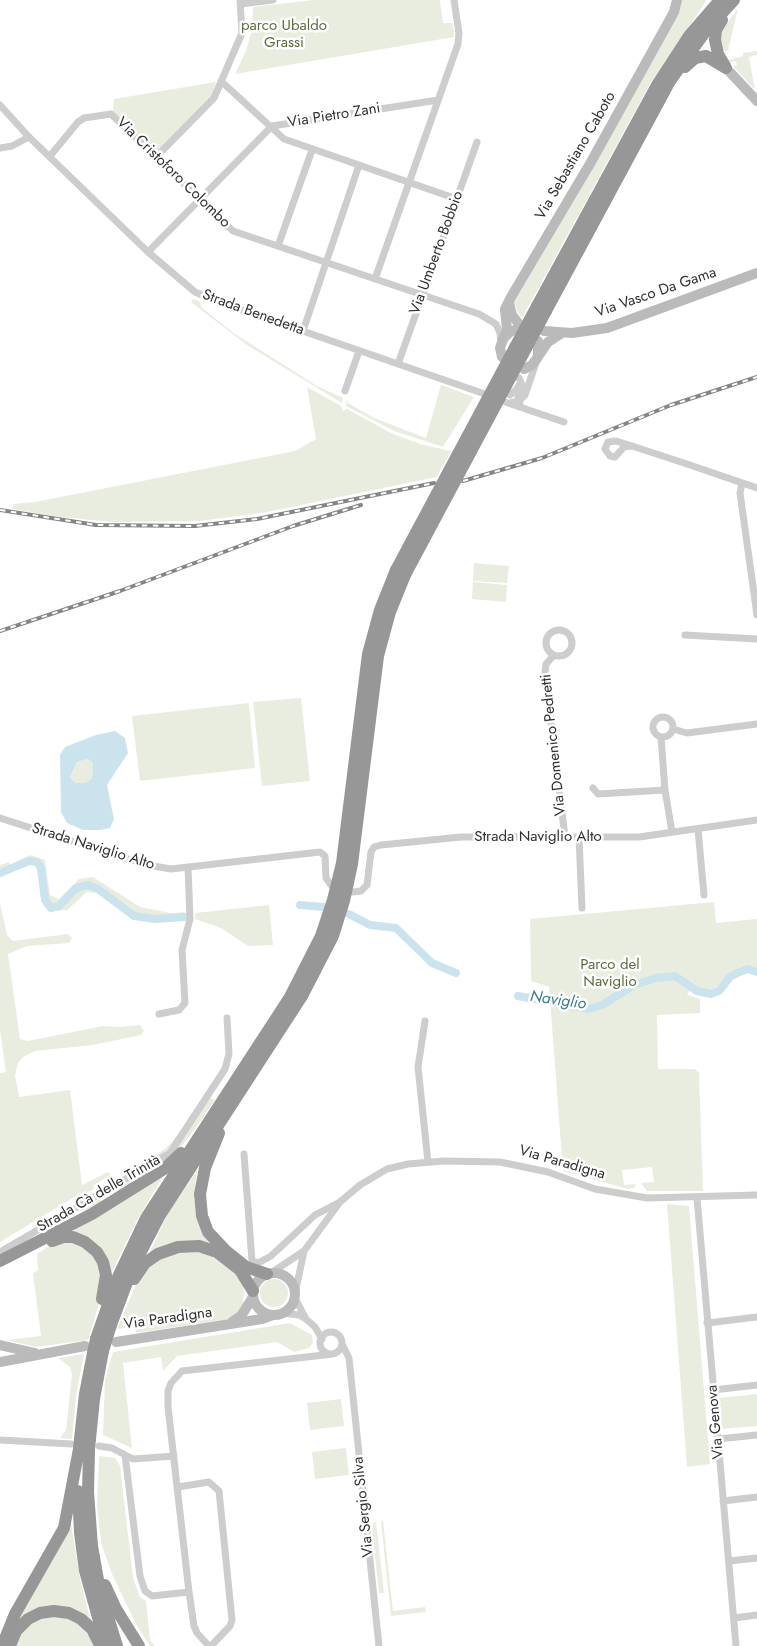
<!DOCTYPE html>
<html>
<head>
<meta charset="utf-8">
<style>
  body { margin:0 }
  canvas { display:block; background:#fff }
</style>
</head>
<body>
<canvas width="757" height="1646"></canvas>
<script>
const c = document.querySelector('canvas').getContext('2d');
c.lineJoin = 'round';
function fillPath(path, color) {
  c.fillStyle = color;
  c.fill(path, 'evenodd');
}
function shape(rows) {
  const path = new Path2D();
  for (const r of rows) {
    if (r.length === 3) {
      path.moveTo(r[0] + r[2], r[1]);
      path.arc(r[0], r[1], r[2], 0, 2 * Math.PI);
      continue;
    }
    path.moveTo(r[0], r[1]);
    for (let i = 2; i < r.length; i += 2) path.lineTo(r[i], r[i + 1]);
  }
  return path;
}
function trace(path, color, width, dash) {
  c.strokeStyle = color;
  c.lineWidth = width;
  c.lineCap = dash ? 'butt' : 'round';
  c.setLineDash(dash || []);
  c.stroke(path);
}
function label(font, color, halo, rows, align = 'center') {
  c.font = font + ' Jost,sans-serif';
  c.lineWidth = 5;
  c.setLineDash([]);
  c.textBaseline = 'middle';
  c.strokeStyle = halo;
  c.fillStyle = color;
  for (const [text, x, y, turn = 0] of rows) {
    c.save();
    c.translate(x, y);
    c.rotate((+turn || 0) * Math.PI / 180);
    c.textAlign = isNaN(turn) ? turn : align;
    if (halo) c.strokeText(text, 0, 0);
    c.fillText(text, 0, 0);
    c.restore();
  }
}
fillPath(shape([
  [314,0,440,0,443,23,453,23,454,37,235,74,246,51,252,30,253,7],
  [680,0,707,0,651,82,522,318,517,311,514,301,602,152],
  [738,8,728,51,725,51,719,45,719,34],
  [757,51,757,55,749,57,755,90,733,66,737,65,736,61,730,62,728,60,743,56,743,53],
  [216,82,212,96,156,154,113,111,114,99],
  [193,299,200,302,201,307,235,334,317,386,343,398,342,403,247,345,191,302],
  [441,385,474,397,443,447,394,431,346,406,347,399,348,403,374,418,426,438],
  [307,387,341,406,343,411,347,409,391,433,420,444,451,451,437,477,262,513,199,521,113,522,60,517,12,509,14,504,35,502,295,451,316,439],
  [474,563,509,566,507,583,473,581],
  [473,582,507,585,506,602,472,599],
  [301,698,310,781,262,786,253,702],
  [249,703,255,768,140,781,132,716],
  [88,759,93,763,92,780,85,783,75,783,70,777,77,762],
  [30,855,45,860,50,895,59,899,79,879,93,877,140,907,171,913,185,912,185,915,155,917,136,915,121,906,100,888,87,883,76,886,58,904,51,904,46,897,44,868,39,861,31,859,0,870,0,865,9,862,10,865],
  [84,887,97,891,111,901,96,893,87,892,67,910,55,911,62,907,74,891],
  [714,902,716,923,757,919,757,968,752,966,738,968,711,992,703,992,693,986,687,995,700,999,700,1013,657,1015,658,1069,695,1069,699,1073,703,1191,647,1191,641,1183,654,1182,652,1167,622,1170,624,1185,636,1184,634,1188,628,1189,563,1171,549,987,531,981,530,919],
  [0,903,7,935,13,941,68,934,72,938,69,943,27,946,8,954,20,1039,28,1041,103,1026,119,1027,140,1025,144,1031,141,1035,93,1045,35,1051,23,1057,18,1063,15,1075,19,1097,70,1090,82,1185,108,1172,116,1182,166,1148,174,1140,214,1082,171,1149,113,1184,108,1176,93,1186,94,1189,91,1191,82,1193,79,1200,76,1196,0,1242,0,1073,6,1072,0,1030],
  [269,905,273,945,248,946,221,928,195,919,195,913],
  [209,1097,215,1100,195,1129,175,1155,160,1168,77,1220,19,1248,17,1245,31,1237,32,1239,50,1228,52,1231,85,1211,83,1207,91,1206,100,1198,102,1201,118,1191,116,1188,166,1158],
  [197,1171,194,1193,195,1211,211,1245,149,1254,169,1211],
  [163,1176,136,1222,111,1274,74,1230],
  [667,1204,689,1206,710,1464,687,1467],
  [74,1240,99,1260,101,1297,88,1340,36,1347,6,1340,41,1336,33,1274,38,1270,37,1254,53,1243],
  [207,1251,238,1273,244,1285,243,1304,238,1313,228,1319,136,1333,135,1326,117,1329,140,1275,169,1252],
  [274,1293,14],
  [290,1323,312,1335,313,1343,309,1348,294,1352,277,1342,177,1356,163,1371,161,1357,123,1363,132,1448,103,1435,105,1380,113,1352],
  [84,1354,76,1396,72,1439,60,1438,66,1430,72,1374,70,1367,58,1358],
  [757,1394,757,1426,722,1429,719,1398],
  [341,1399,344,1426,310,1430,307,1403],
  [346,1448,349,1475,315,1479,312,1452],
  [99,1456,115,1458,120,1466,133,1578,140,1597,146,1601,150,1640,155,1646,150,1646,136,1624,112,1574,101,1543,97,1506],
  [381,1521,383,1521,393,1611,425,1607,426,1612,391,1616],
  [376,1522,384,1593,379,1593,372,1528,373,1523],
  [71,1523,80,1579,90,1619,75,1612,12,1625],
  [61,1616,80,1623,97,1646,14,1646,17,1638,35,1619]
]), '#e8eddf');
fillPath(shape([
  [115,731,125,738,128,753,107,785,114,819,110,828,100,830,83,830,67,823,61,812,60,755,65,747,96,735],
  [88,759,93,763,92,779,85,783,75,783,70,777,77,762]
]), '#cbe3ec');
trace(shape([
  [0,873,29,861,37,862,41,868,45,900,51,908,59,906,76,888,88,885,98,889,134,916,155,919,185,917],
  [300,905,324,907],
  [349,914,370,925,396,928,432,963,456,973],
  [518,996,588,1009,602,1005,634,985,656,978,675,976,697,991,711,994,719,991,730,977,737,973,748,969,757,972]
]), '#cbe3ec', 8);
trace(shape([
  [241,4,273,0],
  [221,81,284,139,457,199],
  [0,105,29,137,148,252,195,292,213,300,482,393],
  [0,148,12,146,29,137],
  [50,156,78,122,84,118,111,114,233,231,479,314,496,324,500,333,501,343],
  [156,157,214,98,242,33,240,0],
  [278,246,312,150],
  [148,252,272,126,438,100],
  [375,279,458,44,459,33,454,0],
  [303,331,359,165],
  [398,364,477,142],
  [519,378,522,385,518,397,520,404],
  [345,391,359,351],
  [510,395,516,390,519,385],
  [505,402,564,422],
  [510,403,519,401,525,395,537,360],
  [632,446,624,447,615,457,610,456,605,449,608,442,616,441,632,446,684,463,757,488],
  [742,483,740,493,757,615],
  [559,643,13],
  [685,635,757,639],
  [554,655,546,664,545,673,565,837],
  [663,727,10],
  [673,729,687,733,757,724],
  [661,737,665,790,672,832],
  [593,788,598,794,665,790],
  [0,818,147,865,171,869,320,852,325,856,326,878,331,885],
  [698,829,704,895],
  [579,837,582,908],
  [353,892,361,891,367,885,371,852,374,847,381,845,461,837,639,837,757,820],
  [159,1014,179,1010,185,1003,182,950,190,919,188,867],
  [425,1021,418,1067,428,1162],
  [244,1154,252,1261,258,1263,271,1256,315,1215,340,1202],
  [697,1198,736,1646],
  [0,1252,170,1153,225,1069,229,1054,227,1018],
  [271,1273,304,1251,340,1202,360,1185,387,1169,408,1164,444,1161,500,1162,548,1172,595,1189,647,1198,757,1195],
  [295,1294,304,1251],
  [295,1298,306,1319,315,1327,322,1339],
  [283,1313,299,1315,306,1319],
  [707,1323,757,1317],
  [331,1343,11],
  [342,1344,349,1358,379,1646],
  [713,1390,757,1385],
  [718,1439,757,1435],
  [0,1440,71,1444],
  [99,1446,112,1448,133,1459,174,1456],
  [125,1455,140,1576,145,1591,152,1596,189,1592],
  [178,1487,209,1482,219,1491,232,1620,230,1626,211,1646],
  [723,1501,757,1497],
  [729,1561,757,1558],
  [734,1618,757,1615],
  [209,1646,197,1633,194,1626,189,1592,168,1407,168,1391,171,1383,182,1371,333,1354]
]), '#cdcdcd', 7);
trace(shape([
  [726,68,757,101],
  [509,303,512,315,519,324],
  [544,331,572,333,607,328,757,273],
  [504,337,507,330,505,309,511,297,591,162,674,12,677,0],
  [540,354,548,342,562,333],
  [502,357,500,348,503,339,510,332,517,329],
  [524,369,532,365,538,357,538,341],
  [274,1294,21],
  [232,1322,241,1316,253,1297],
  [116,1342,262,1319,273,1315],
  [0,1345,35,1353],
  [0,1362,85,1346]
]), '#bababa', 10);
trace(shape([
  [722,20,716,30,715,40,718,54,725,66],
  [685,67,695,58,706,56,726,68],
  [537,306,657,85,689,36,720,0],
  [546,311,670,81,705,32,734,0],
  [219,1133,205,1168,200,1194,202,1216,208,1232,226,1251,246,1267,267,1274],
  [52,1241,63,1237,73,1237,85,1242,97,1252,103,1262,106,1275,102,1299],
  [0,1261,92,1214,164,1169,181,1153],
  [134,1279,145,1263,158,1254,178,1247,199,1246,217,1252,240,1270,253,1291],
  [111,1325,132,1269,160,1215,302,996,333,936,344,901,352,864,378,656,390,612,405,575],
  [96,1339,117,1279,146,1218,290,997,321,936,333,900,342,863,368,654,380,610,396,570],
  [80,1439,85,1394,93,1353],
  [90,1439,94,1399,103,1351],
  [89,1449,88,1492,92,1546,100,1591,117,1646],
  [78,1491,80,1533,85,1571,106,1646],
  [105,1585,116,1609,139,1646],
  [2,1646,15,1614,64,1528,79,1449],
  [10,1646,16,1631,28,1619,40,1613,54,1611,69,1613,81,1619,92,1629,99,1643]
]), '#979797', 12);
const rail = shape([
  [463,481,542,458,671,405,757,377],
  [0,510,96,525,195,526,257,519,434,483],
  [0,631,120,591,293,526,361,505]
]);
trace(rail, '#858585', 4);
trace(rail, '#fff', 2, [5.5]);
trace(shape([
  [396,570,537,306],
  [405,575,546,311],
  [103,1351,111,1325],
  [93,1353,96,1339],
  [79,1449,80,1439],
  [89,1449,90,1439]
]), '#979797', 12);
label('15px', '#596c3d', '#fff', [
  ["parco Ubaldo",284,26],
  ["Grassi",284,43],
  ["Parco del",610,965],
  ["Naviglio",610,982]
]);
label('15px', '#303030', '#fff', [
  ["Via Pietro Zani",334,116,-9],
  ["Via Sebastiano Caboto",576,156,-60],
  ["Via Cristoforo Colombo",173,173,44],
  ["Via Umberto Bobbio",437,253,-70],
  ["Via Vasco Da Gama",656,293,-19],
  ["Strada Benedetta",253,313,20],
  ["Via Domenico Pedretti",554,745,-96],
  ["Strada Naviglio Alto",538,837],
  ["Strada Naviglio Alto",93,847,17],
  ["Via Paradigna",562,1163,16],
  ["Strada Cà delle Trinità",99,1194,-30],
  ["Via Paradigna",168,1319,-8],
  ["Via Genova",716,1422,-95],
  ["Via Sergio Silva",364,1507,-96]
]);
label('italic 16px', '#3e7c93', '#fff', [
  ["Naviglio",558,1001,8]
]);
</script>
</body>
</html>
